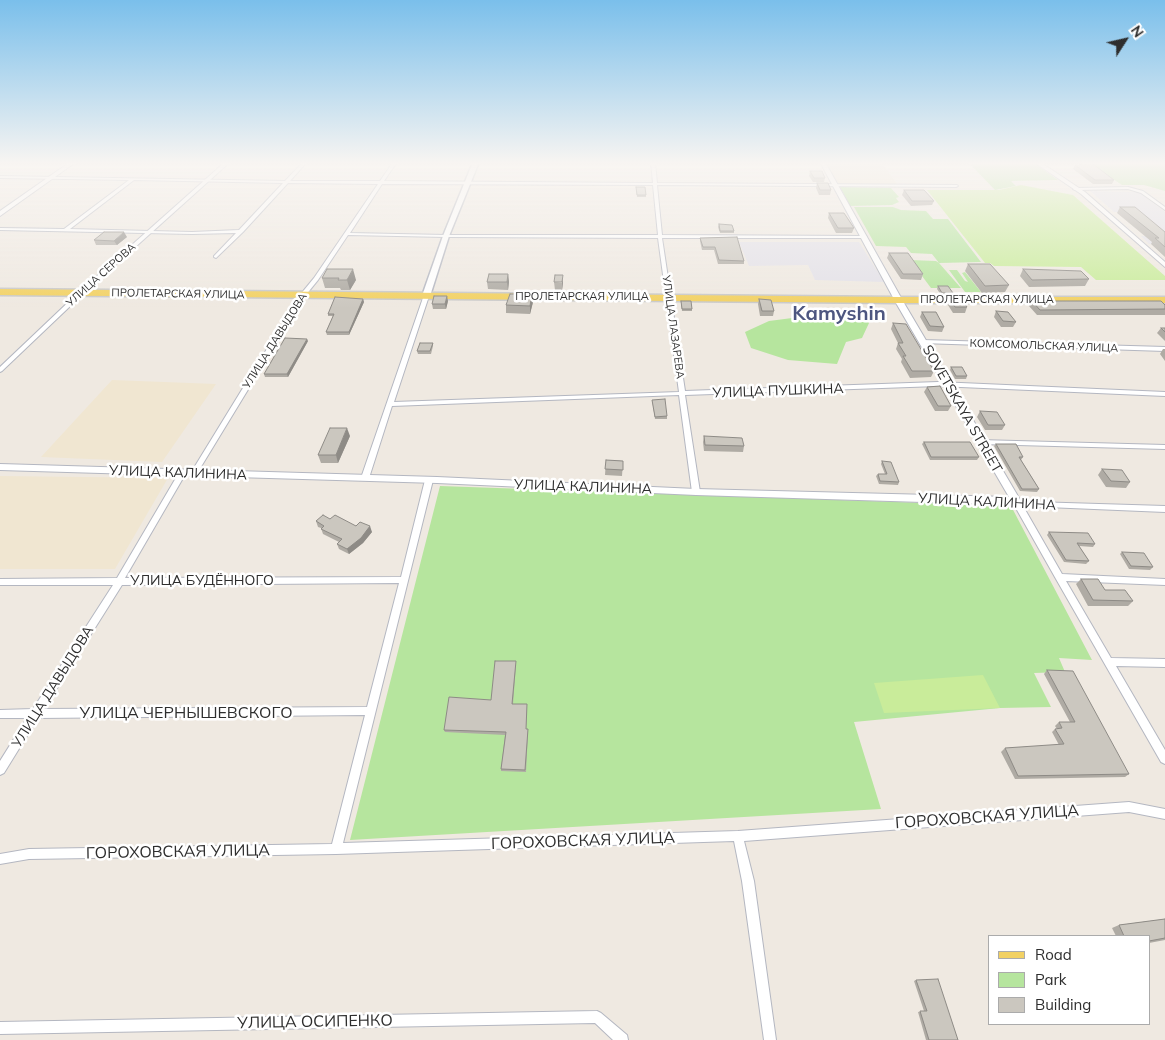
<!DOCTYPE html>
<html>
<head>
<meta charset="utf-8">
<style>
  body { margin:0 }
  #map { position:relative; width:1165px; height:1040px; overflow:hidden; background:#efe9e1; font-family:Mulish,sans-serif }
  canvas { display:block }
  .legend { position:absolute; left:988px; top:935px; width:162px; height:90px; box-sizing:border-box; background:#fff; border:1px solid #ababab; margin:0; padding:6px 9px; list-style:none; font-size:15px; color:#2e2e2e }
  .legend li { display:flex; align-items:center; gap:10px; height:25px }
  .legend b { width:25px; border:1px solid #ababab }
  .north { position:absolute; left:1100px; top:15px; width:50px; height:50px; -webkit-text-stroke:4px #fff; paint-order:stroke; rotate:55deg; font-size:14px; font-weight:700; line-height:20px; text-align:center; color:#2e2e2e }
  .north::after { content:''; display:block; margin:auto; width:18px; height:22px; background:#2e2e2e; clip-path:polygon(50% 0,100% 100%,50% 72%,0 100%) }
</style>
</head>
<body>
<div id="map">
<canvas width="1165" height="1040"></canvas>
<ul class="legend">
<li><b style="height:6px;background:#f2d163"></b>Road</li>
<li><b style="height:14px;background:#b6e59e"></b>Park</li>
<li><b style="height:14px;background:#cbc7bf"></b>Building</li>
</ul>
<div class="north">N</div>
</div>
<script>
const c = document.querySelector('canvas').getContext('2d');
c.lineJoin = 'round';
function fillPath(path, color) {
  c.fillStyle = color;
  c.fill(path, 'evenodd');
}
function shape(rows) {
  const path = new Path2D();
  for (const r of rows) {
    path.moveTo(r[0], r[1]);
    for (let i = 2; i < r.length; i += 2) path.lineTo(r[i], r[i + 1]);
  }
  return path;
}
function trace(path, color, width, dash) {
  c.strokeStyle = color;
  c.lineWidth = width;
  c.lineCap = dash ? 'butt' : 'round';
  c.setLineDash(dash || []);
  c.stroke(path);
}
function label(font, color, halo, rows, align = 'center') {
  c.font = font + ' Mulish,sans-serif';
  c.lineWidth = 5;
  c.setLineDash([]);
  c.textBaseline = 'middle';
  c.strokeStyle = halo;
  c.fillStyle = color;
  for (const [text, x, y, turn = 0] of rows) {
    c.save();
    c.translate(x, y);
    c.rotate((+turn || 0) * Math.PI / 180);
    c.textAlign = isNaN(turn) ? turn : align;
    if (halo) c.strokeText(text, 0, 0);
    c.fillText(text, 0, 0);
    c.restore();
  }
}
fillPath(shape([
  [1090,191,1139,192,1165,212,1165,244,1149,244,1141,236,1161,236,1133,212,1114,212],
  [739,242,859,242,884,282,815,280,808,265,749,266]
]), '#e3e1e8');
fillPath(shape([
  [825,162,881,162,898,185,839,185],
  [112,380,216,384,162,462,41,457],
  [0,476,168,478,115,569,0,569]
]), '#f0e6d1');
fillPath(shape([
  [968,162,1033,162,1058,180,1011,181,1016,186,995,190],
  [1081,162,1165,162,1165,191,1144,185,1122,185,1096,168,1089,167],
  [840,187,891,188,899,197,896,198,899,202,892,205,850,206],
  [854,207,893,207,901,210,926,211,933,219,948,219,981,262,939,263,961,288,931,288,910,260,936,261,939,263,932,254,911,253,906,247,876,246],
  [949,270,957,270,965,281,968,282,962,273,965,272,981,292,965,292],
  [849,313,865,318,869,323,862,338,846,342,837,364,788,360,751,348,745,332,769,321,823,314],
  [440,486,1011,506,1092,660,1059,658,1065,672,1034,673,1051,707,1000,708,854,722,881,809,350,840]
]), '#b6e59e');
fillPath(shape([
  [1021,185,1073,195,1165,276,1165,280,1096,280,1081,267,994,266,990,263,985,263,927,190,999,190],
  [983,675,1000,708,884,713,874,683]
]), '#c9ec9a');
const minor = shape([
  [303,162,307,162,290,181,380,181,393,162,397,162,384,181,653,183,651,162,655,162,657,183,957,185,958,186,956,187,657,185,662,235,865,236,867,237,865,238,662,238,685,391,938,382,1165,392,1165,396,938,386,685,395,700,492,696,495,692,492,679,395,392,406,369,478,365,480,361,478,424,295,429,296,394,402,679,392,658,238,446,237,348,235,318,280,305,296,196,475,192,475,190,473,192,471,300,295,314,278,378,184,288,183,243,232,216,258,214,257,214,256,236,233,192,234,0,230,0,228,64,229,129,180,0,178,0,176,285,181,303,162],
  [134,180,283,183,239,230,192,232,70,229,134,180],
  [382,184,653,185,658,235,446,235,350,233,382,184],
  [1128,187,1143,191,1165,207,1165,210,1141,193,1128,189,1075,190,1073,189,1075,188,1128,187],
  [79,292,84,293,2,371,0,372,0,367,79,292],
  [923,340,1165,347,1165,351,921,343,921,341,923,340],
  [979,440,1165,445,1165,449,981,444,979,444,978,442,979,440],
  [180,471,184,471,186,473,125,578,401,577,425,480,429,478,433,480,343,843,738,831,1129,802,1165,809,1165,819,1129,812,744,841,754,881,776,1040,764,1040,742,881,734,841,336,854,29,859,0,864,0,854,29,849,332,844,365,715,38,718,4,773,0,775,0,761,27,718,0,718,0,710,33,709,113,585,0,585,0,579,117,578,180,471],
  [399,583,367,707,44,709,122,585,399,583],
  [1017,500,1033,502,1165,506,1165,512,1023,506,1062,574,1165,579,1165,585,1066,581,1111,658,1165,659,1165,667,1116,666,1165,750,1165,764,1161,762,1056,579,1013,503,1017,500],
  [597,1011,601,1013,627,1035,628,1040,613,1040,595,1023,0,1034,0,1022,597,1011]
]);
const tertiary = shape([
  [70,162,76,162,0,216,0,211,70,162],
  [225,162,230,162,83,294,79,294,79,292,225,162],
  [820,162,825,162,904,303,1022,503,1020,505,696,495,437,483,0,470,0,464,437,477,696,489,1009,497,896,303,820,162],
  [1034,162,1040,162,1085,192,1165,262,1165,267,1081,194,1034,162]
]);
const secondary = shape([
  [473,162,479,162,449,236,430,296,423,298,422,296,443,236,473,162]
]);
const primary = shape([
  [0,289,899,297,1165,297,1165,303,899,303,0,295,0,289]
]);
trace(minor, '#b4b7c1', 2);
trace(tertiary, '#b4b7c1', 2);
trace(secondary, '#b4b7c1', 3);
trace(primary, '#c9c9c9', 3);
fillPath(minor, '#fff');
fillPath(tertiary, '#fff');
fillPath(secondary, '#fff');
fillPath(primary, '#f2d163');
fillPath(shape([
  [1075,165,1114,180,1112,184,1093,184,1073,169],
  [810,171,825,178,824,182,813,182,809,176],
  [817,183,831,190,830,195,819,195,816,188],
  [636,187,646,195,646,197,637,197],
  [904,190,934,201,932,205,911,206,902,195],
  [1120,207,1165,232,1165,257,1151,244,1152,242,1117,213],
  [829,213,854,228,852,233,836,233,828,218],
  [719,224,734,231,734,233,720,233,718,227],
  [127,237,117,245,96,245,94,240],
  [700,238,744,261,744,264,718,264,714,250,702,250,700,241],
  [889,253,923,274,921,280,901,279,887,258],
  [968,264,1009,285,1005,292,982,293,965,271],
  [327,269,356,280,350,290,341,290,340,288,325,288,322,278],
  [1023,269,1089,279,1085,286,1029,287,1020,276],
  [508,274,509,282,508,290,488,289,487,282],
  [554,282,563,283,562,290,555,290],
  [938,286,953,293,952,295,941,295,937,289],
  [532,294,533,302,530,314,506,313,506,305],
  [363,299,364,302,349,335,327,335,326,332,333,316,328,316,328,314],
  [759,299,774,311,773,316,760,316,758,304],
  [950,300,967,307,965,313,953,313,948,305],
  [448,301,446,309,433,309,432,304],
  [681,301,692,309,692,311,682,311],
  [1032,301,1165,309,1165,315,1037,315,1029,306],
  [996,311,1016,322,1013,327,1001,327,994,317],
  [922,312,944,327,942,332,928,331,920,317],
  [893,323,934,371,931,377,910,378,901,362,902,359,896,349,898,343,891,329],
  [1161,328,1165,328,1165,341,1157,333],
  [308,341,288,377,265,377,264,374],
  [433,343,433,346,431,354,418,354,417,351],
  [1163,349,1165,349,1165,361,1160,354],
  [951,367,967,376,966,379,955,379,950,370],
  [927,387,951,406,948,411,935,411,924,392],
  [652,400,667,416,667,419,655,419],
  [980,411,1005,425,1002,430,985,430,977,417],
  [350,436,338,463,321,463,318,455],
  [704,436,744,446,743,452,704,451,703,442],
  [924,442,979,457,977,460,930,460,922,444],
  [996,444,1023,457,1021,460,1039,489,1037,492,1020,491,994,446],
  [606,460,623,461,622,476,605,475],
  [882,461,899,482,898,485,879,484,876,476,878,474,885,474,881,464],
  [1102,469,1130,482,1126,488,1106,487,1098,475],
  [330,519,356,526,372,532,363,543,349,554,339,549,337,544,339,542,323,534,321,528,318,527,316,521],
  [1049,532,1095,544,1093,547,1079,546,1089,561,1086,564,1064,562,1047,535],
  [1122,552,1153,567,1150,570,1129,569,1120,554],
  [1081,579,1105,590,1133,601,1128,606,1088,606,1076,584],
  [516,664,513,704,527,704,527,706,526,729,528,729,528,732,526,772,501,771,501,769,505,735,445,732,444,730,491,700],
  [1047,670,1129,774,1125,777,1015,779,1001,752,1005,748,1059,745,1052,732,1055,729,1057,729,1055,726,1059,722,1070,722,1044,674],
  [1165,919,1165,940,1149,943,1149,936,1116,936,1112,928,1119,925],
  [916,980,958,1040,926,1040,918,1012,924,1011,914,981]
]), '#afaba4');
fillPath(shape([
  [124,232,127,237,117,245,114,241],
  [353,269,356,280,350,290,347,280],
  [508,274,509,282,508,290,507,282],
  [563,275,563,283,562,290,562,282],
  [532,294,533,302,530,314,530,306],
  [447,296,448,301,446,309,445,304],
  [363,299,364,302,349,335,349,332],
  [307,339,308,341,288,377,287,374],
  [347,428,350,436,338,463,336,455],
  [370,526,372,532,363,543,349,554,347,549]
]), '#8e8b86');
const building = shape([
  [1093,164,1114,180,1095,180,1075,165,1093,164],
  [810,171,822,171,825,178,814,178,810,171],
  [817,183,828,183,831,190,820,190,817,183],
  [636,187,645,187,646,195,637,195,636,187],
  [904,190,924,190,934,201,912,201,904,190],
  [1120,207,1135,207,1165,232,1165,247,1155,238,1159,238,1120,207],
  [829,213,844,213,854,228,838,228,829,213],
  [719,224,732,225,734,231,720,231,719,224],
  [104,232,124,232,114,241,94,240,104,232],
  [737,237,744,261,719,260,715,247,703,247,700,238,737,237],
  [889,253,908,253,923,274,903,274,889,253],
  [968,264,990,264,1009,285,985,286,968,264],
  [327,269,353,269,347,280,338,280,339,278,322,278,327,269],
  [1023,269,1081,271,1089,279,1032,280,1023,269],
  [489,274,508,274,507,282,487,282,489,274],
  [555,275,563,275,562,282,554,282,555,275],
  [938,286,948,286,953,293,942,293,938,286],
  [510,294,532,294,530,306,506,305,510,294],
  [434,296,447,296,445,304,432,304,434,296],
  [335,297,363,299,349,332,326,332,334,314,328,314,335,297],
  [759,299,771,300,774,311,762,311,759,299],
  [950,300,962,300,967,307,955,307,950,300],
  [681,301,691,301,692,309,682,309,681,301],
  [1032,301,1161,301,1165,305,1165,309,1040,310,1032,301],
  [996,311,1008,312,1016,322,1003,321,996,311],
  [922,312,936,312,944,327,930,326,922,312],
  [893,323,906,324,934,371,912,371,903,356,906,356,898,343,903,343,893,323],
  [1161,328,1165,328,1165,332,1161,328],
  [285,338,307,339,287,374,264,374,285,338],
  [420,343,433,343,430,351,417,351,420,343],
  [951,367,962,367,967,376,956,376,951,367],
  [940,386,951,406,938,406,927,387,940,386],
  [665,399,667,416,655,417,652,400,665,399],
  [980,411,997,412,1005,425,988,425,980,411],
  [330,428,347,428,336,455,318,455,330,428],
  [704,436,742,438,744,446,705,445,704,436],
  [924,442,970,442,979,457,931,457,924,442],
  [996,444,1016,444,1023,457,1019,457,1039,489,1022,489,996,444],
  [606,460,623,461,623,470,605,469,606,460],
  [882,461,891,462,899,482,880,481,878,474,887,474,882,461],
  [1102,469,1122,470,1130,482,1111,481,1102,469],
  [323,515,330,519,335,515,356,526,360,522,370,526,361,538,347,549,337,544,342,539,321,529,324,526,316,521,323,515],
  [1049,532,1088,533,1095,544,1077,543,1089,561,1066,560,1049,532],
  [1122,552,1144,553,1153,567,1131,566,1122,552],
  [1081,579,1098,579,1105,590,1125,590,1133,601,1093,600,1081,579],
  [495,661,516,661,512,704,527,704,526,729,528,729,525,770,501,769,506,732,444,730,449,697,491,700,495,661],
  [1047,670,1073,671,1129,774,1018,776,1005,748,1064,744,1055,729,1062,728,1059,722,1075,722,1047,670],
  [1165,919,1165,938,1149,941,1149,936,1124,936,1119,925,1165,919],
  [938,979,958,1040,929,1040,920,1011,927,1011,916,980,938,979]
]);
fillPath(building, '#cbc7bf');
trace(building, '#8e8b86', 1);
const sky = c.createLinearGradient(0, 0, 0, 308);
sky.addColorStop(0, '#7abfeb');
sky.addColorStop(0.53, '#f8f5f2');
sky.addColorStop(1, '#f8f5f200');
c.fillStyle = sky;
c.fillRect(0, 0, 1165, 308);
label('11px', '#2e2e2e', '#fff', [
  ["УЛИЦА СЕРОВА",101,275,-42],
  ["ПРОЛЕТАРСКАЯ УЛИЦА",178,294,1],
  ["ПРОЛЕТАРСКАЯ УЛИЦА",582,297],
  ["ПРОЛЕТАРСКАЯ УЛИЦА",987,300],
  ["УЛИЦА ЛАЗАРЕВА",673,327,82],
  ["УЛИЦА ДАВЫДОВА",275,341,-58],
  ["КОМСОМОЛЬСКАЯ УЛИЦА",1044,346,2]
]);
label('14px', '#2e2e2e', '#fff', [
  ["УЛИЦА ПУШКИНА",778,391,-2],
  ["SOVETSKAYA STREET",962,409,60],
  ["УЛИЦА КАЛИНИНА",178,473,2],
  ["УЛИЦА КАЛИНИНА",583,487,2],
  ["УЛИЦА КАЛИНИНА",987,502,3],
  ["УЛИЦА БУДЁННОГО",202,581],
  ["УЛИЦА ДАВЫДОВА",53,687,-58]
]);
label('16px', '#2e2e2e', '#fff', [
  ["УЛИЦА ЧЕРНЫШЕВСКОГО",186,713],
  ["ГОРОХОВСКАЯ УЛИЦА",987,817,-4],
  ["ГОРОХОВСКАЯ УЛИЦА",583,841,-2],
  ["ГОРОХОВСКАЯ УЛИЦА",178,852,-1],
  ["УЛИЦА ОСИПЕНКО",315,1022,-1]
]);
label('bold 20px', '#4d5680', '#fff', [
  ["Kamyshin",839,314]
]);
</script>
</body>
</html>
